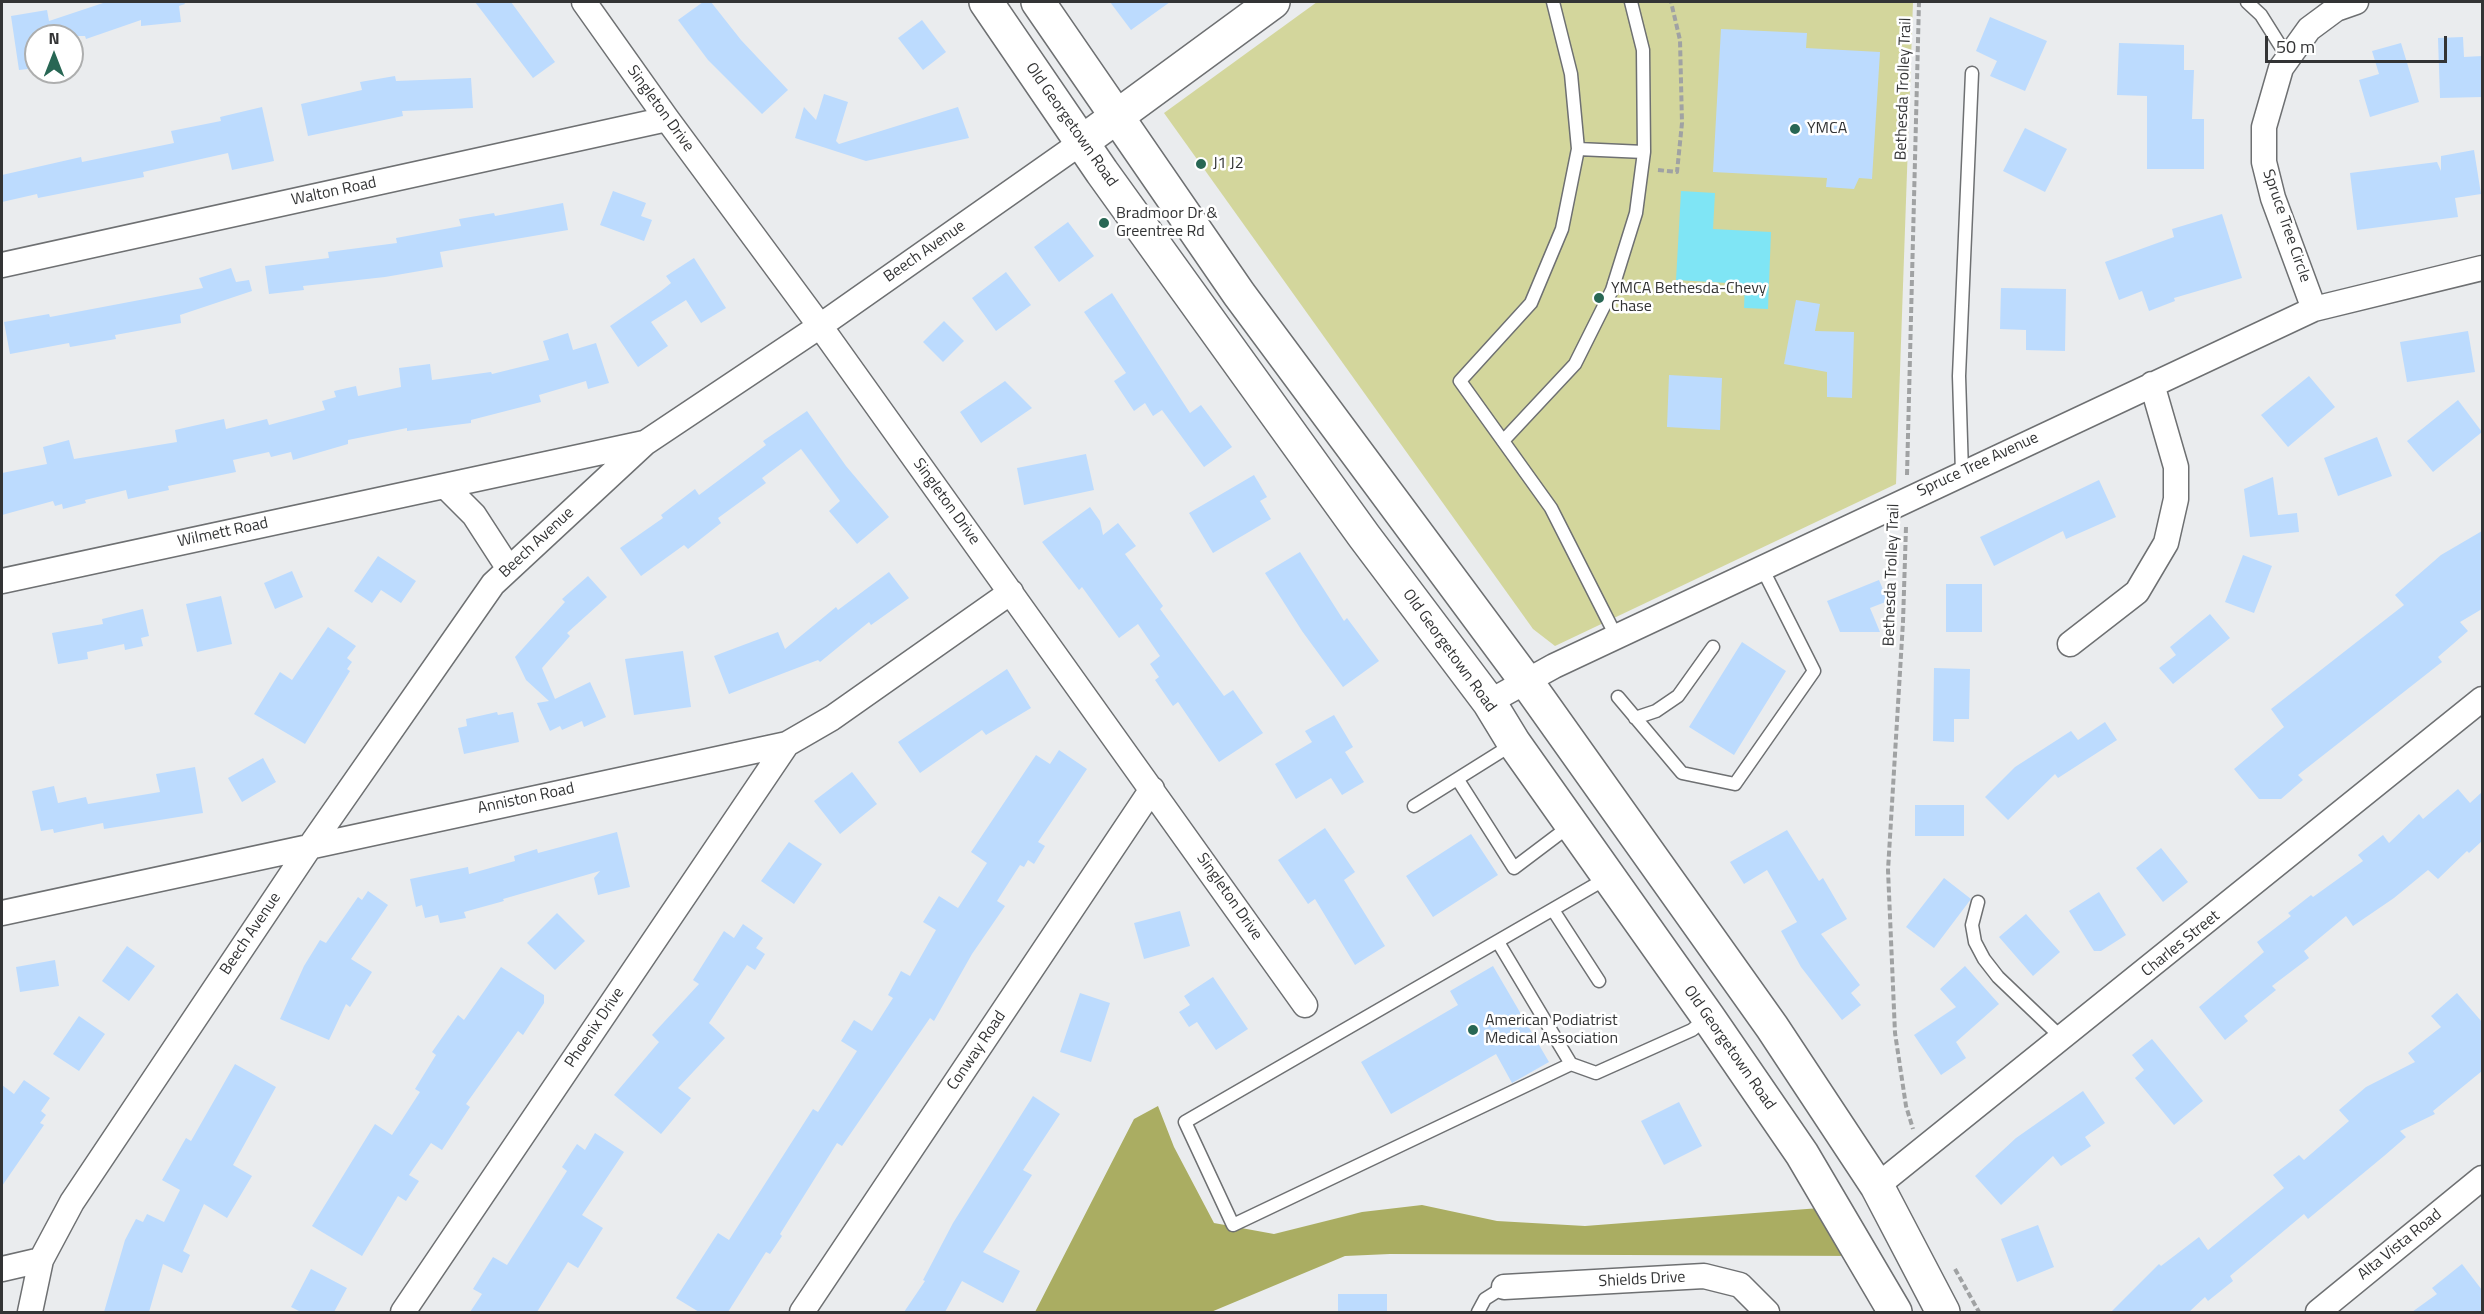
<!DOCTYPE html>
<html>
<head>
<meta charset="utf-8">
<style>
  body { margin:0 }
  #map { position:relative; width:2484px; height:1314px; overflow:hidden; background:#eaecee; font-family:"Titillium Web",sans-serif }
  canvas { display:block }
  .frame { position:absolute; inset:0; border:3px solid #333435; pointer-events:none }
  .north { position:absolute; left:24px; top:24px; width:60px; height:60px; box-sizing:border-box; background:#fff; border:2px solid #adaeae; border-radius:50%; rotate:0deg; font-size:16px; font-weight:700; line-height:24px; text-align:center; color:#333435 }
  .north::after { content:''; display:block; margin:auto; width:21px; height:27px; background:#286754; clip-path:polygon(50% 0,100% 100%,50% 72%,0 100%) }
  .scale { position:absolute; left:2265px; top:36px; width:182px; height:27px; box-sizing:border-box; border:3px solid #333435; border-top:0; padding-left:8px; font-size:18px; line-height:21px; white-space:nowrap; color:#333435; -webkit-text-stroke:4px #fff; paint-order:stroke }
</style>
</head>
<body>
<div id="map">
<canvas width="2484" height="1314"></canvas>
<div class="frame"></div>
<div class="north">N</div>
<div class="scale">50 m</div>
</div>
<script>
const c = document.querySelector('canvas').getContext('2d');
c.lineJoin = 'round';
function fillPath(path, color) {
  c.fillStyle = color;
  c.fill(path, 'evenodd');
}
function shape(rows) {
  const path = new Path2D();
  for (const r of rows) {
    path.moveTo(r[0], r[1]);
    for (let i = 2; i < r.length; i += 2) path.lineTo(r[i], r[i + 1]);
  }
  return path;
}
function trace(path, color, width, dash) {
  c.strokeStyle = color;
  c.lineWidth = width;
  c.lineCap = dash ? 'butt' : 'round';
  c.setLineDash(dash || []);
  c.stroke(path);
}
function label(font, color, halo, rows, align = 'center') {
  c.font = font + ' "Titillium Web",sans-serif';
  c.lineWidth = 5;
  c.setLineDash([]);
  c.textBaseline = 'middle';
  c.strokeStyle = halo;
  c.fillStyle = color;
  for (const [text, x, y, turn = 0] of rows) {
    c.save();
    c.translate(x, y);
    c.rotate((+turn || 0) * Math.PI / 180);
    c.textAlign = isNaN(turn) ? turn : align;
    if (halo) c.strokeText(text, 0, 0);
    c.fillText(text, 0, 0);
    c.restore();
  }
}
fillPath(shape([
  [1317,2,1913,2,1896,484,1555,646,1533,629,1164,113]
]), '#d3d69c');
fillPath(shape([
  [1158,1106,1174,1147,1214,1223,1274,1234,1362,1212,1422,1205,1497,1221,1585,1226,1833,1207,1861,1256,1390,1254,1345,1256,1211,1312,1035,1312,1134,1119]
]), '#aaad62');
fillPath(shape([
  [1681,191,1715,193,1713,229,1771,232,1768,309,1744,308,1745,284,1676,280]
]), '#7fe5f5');
fillPath(shape([
  [106,2,184,2,185,4,179,6,181,22,141,26,141,20,86,39,85,36,36,36,36,68,19,70,11,16,47,10,49,21],
  [475,2,511,2,555,62,533,78],
  [703,2,711,2,741,40,788,90,762,114,708,60,678,20],
  [1110,2,1170,2,1131,30],
  [1990,17,2047,41,2025,91,1990,76,1997,61,1976,51],
  [922,20,946,52,923,70,898,38],
  [1721,29,1807,33,1806,48,1880,52,1872,179,1859,178,1854,189,1826,187,1827,178,1713,172],
  [2463,37,2464,57,2482,56,2482,97,2440,98,2438,38],
  [2119,43,2184,45,2184,70,2194,70,2192,119,2204,119,2204,169,2147,169,2147,96,2117,95],
  [2401,43,2419,102,2370,117,2359,80,2379,74,2372,51],
  [395,76,396,81,471,78,473,108,402,111,403,116,308,136,301,104,362,90,360,82],
  [824,94,848,102,836,141,839,144,958,107,969,138,866,161,795,138,804,107,816,120],
  [262,107,274,161,232,170,228,153,143,172,144,177,38,198,37,194,2,202,2,175,81,157,82,162,174,143,171,131,221,121,220,117],
  [2025,128,2067,149,2045,192,2003,171],
  [2474,150,2481,194,2455,198,2458,217,2357,230,2350,173,2437,162,2441,171,2441,156],
  [613,191,646,203,641,216,652,220,644,241,600,225],
  [563,203,568,230,440,252,443,267,385,277,303,286,304,290,269,294,265,266,329,258,328,252,397,243,396,238,461,226,459,219,494,213,495,216],
  [2222,214,2242,278,2174,298,2175,301,2149,311,2142,291,2119,300,2105,262,2174,237,2172,229],
  [1068,222,1094,256,1059,282,1034,247],
  [694,258,726,308,701,323,686,300,651,322,668,346,638,367,610,326,661,291,671,283,666,276],
  [231,268,236,282,249,280,252,291,180,315,181,323,115,335,116,339,70,347,69,343,10,354,4,322,49,314,50,317,203,288,199,278],
  [1006,272,1031,305,996,331,972,298],
  [2001,288,2066,289,2065,351,2026,350,2026,330,2000,329],
  [1112,293,1190,413,1201,405,1232,447,1204,467,1162,410,1153,416,1145,403,1134,411,1114,381,1126,373,1084,312],
  [1796,300,1820,304,1815,331,1854,332,1852,398,1827,397,1827,372,1784,364],
  [944,321,964,341,943,362,923,342],
  [2468,331,2475,372,2407,382,2400,342],
  [568,333,573,350,596,343,609,383,588,389,586,381,539,395,541,402,471,420,471,423,407,431,407,428,348,440,348,444,293,460,291,452,271,457,269,452,233,460,236,472,168,486,169,490,128,499,126,490,85,500,86,503,63,509,62,504,55,506,53,501,2,515,2,473,47,464,43,447,69,440,74,459,177,442,175,430,224,419,226,429,267,419,269,425,325,410,322,401,336,397,334,391,356,386,358,396,401,387,399,368,430,364,432,380,491,372,492,374,549,360,543,341],
  [1669,375,1722,378,1720,430,1667,427],
  [2309,376,2335,407,2288,447,2261,415],
  [1005,381,1032,408,981,443,960,412],
  [2458,400,2482,432,2433,472,2407,441],
  [807,411,846,466,889,517,857,544,829,511,840,501,801,449,762,478,766,483,718,518,721,523,688,549,684,545,641,576,620,548,663,518,661,515,695,489,699,495,766,445,763,441],
  [2377,437,2392,476,2338,496,2324,458],
  [1086,454,1094,490,1024,505,1017,468],
  [1254,475,1267,497,1260,501,1271,519,1213,553,1189,513],
  [2273,477,2278,515,2297,513,2299,532,2250,537,2244,489],
  [2099,480,2116,517,2066,539,2063,531,1994,566,1980,537],
  [1090,507,1100,521,1103,535,1118,523,1136,546,1125,554,1163,606,1160,609,1224,696,1233,690,1263,733,1219,762,1178,702,1173,706,1155,680,1159,677,1150,664,1160,656,1138,624,1119,638,1082,587,1079,590,1042,542],
  [2482,531,2482,609,2460,622,2468,631,2438,657,2442,662,2298,775,2303,780,2281,799,2259,799,2234,769,2284,727,2271,709,2404,605,2395,595,2441,555],
  [1300,552,1344,621,1347,618,1379,661,1343,687,1302,631,1265,573],
  [2243,555,2272,566,2254,613,2225,602],
  [378,556,416,581,401,603,381,590,372,603,354,591],
  [292,571,303,597,275,609,264,583],
  [889,572,909,598,871,625,869,622,820,662,818,660,729,694,714,656,778,632,785,649,836,607,838,610],
  [588,576,607,597,567,633,570,636,542,668,555,699,590,682,606,717,584,727,582,721,562,730,560,726,550,731,537,703,549,701,526,680,515,657,565,602,562,599],
  [1879,580,1888,601,1870,608,1880,632,1840,632,1827,601],
  [1946,584,1982,584,1982,632,1946,632],
  [221,596,232,644,197,652,186,604],
  [143,609,149,636,141,638,143,646,125,650,124,644,87,652,88,659,58,664,52,633,103,624,102,619],
  [2210,614,2230,638,2173,684,2159,668,2176,655,2170,647],
  [328,627,356,646,347,658,352,662,347,669,350,671,305,744,254,714,280,672,292,680],
  [1742,642,1786,671,1734,755,1689,727],
  [683,651,691,707,634,715,625,659],
  [1934,668,1970,669,1969,719,1954,719,1954,742,1933,741],
  [1007,669,1031,708,986,735,982,730,920,773,898,742],
  [497,712,498,715,513,712,519,742,464,754,458,728,467,726,466,719],
  [1334,715,1353,747,1345,752,1364,782,1342,795,1331,778,1296,799,1275,764,1312,742,1305,731],
  [2105,722,2117,740,2058,778,2055,774,2008,820,1985,797,2015,767,2071,731,2078,740],
  [1059,750,1087,769,1038,842,1045,846,1034,864,1028,860,1024,867,1020,865,997,901,1005,906,972,954,934,1021,930,1018,842,1146,837,1143,780,1234,782,1236,770,1254,766,1252,728,1312,699,1312,676,1298,718,1233,729,1240,813,1109,818,1112,857,1051,841,1041,854,1020,872,1031,893,998,888,995,901,971,910,976,936,930,923,922,939,896,958,908,987,863,971,852,1036,755,1050,764],
  [263,758,276,782,242,802,228,778],
  [195,767,203,813,104,829,103,823,54,833,53,829,41,831,32,791,54,786,58,803,86,797,88,804,160,792,156,774],
  [852,772,877,804,840,834,814,801],
  [2458,789,2470,803,2482,792,2482,841,2469,853,2467,851,2438,879,2428,870,2394,898,2353,926,2346,916,2304,951,2309,958,2272,986,2276,990,2244,1016,2248,1021,2225,1040,2199,1007,2264,952,2257,942,2291,916,2288,913,2311,895,2313,897,2363,861,2358,855,2383,835,2389,843,2419,814,2423,819],
  [1915,805,1964,805,1964,836,1915,836],
  [1325,828,1355,872,1344,880,1385,946,1355,965,1315,899,1308,904,1278,860],
  [1787,830,1819,881,1823,878,1847,919,1821,934,1860,985,1851,993,1861,1005,1842,1020,1801,967,1781,931,1797,922,1767,870,1744,884,1730,862],
  [617,832,630,887,598,895,594,878,600,871,503,899,504,901,464,912,466,918,440,923,438,915,425,918,422,905,416,907,410,879,468,867,469,874,515,861,514,856,537,849,538,853],
  [1471,834,1498,875,1433,917,1406,876],
  [789,842,822,864,794,904,761,881],
  [2161,848,2188,882,2163,902,2136,868],
  [1944,878,1971,899,1934,948,1906,927],
  [368,891,388,905,351,959,372,972,350,1007,346,1004,329,1040,280,1019,304,966,320,940,326,943,358,897,362,900],
  [2099,892,2126,935,2101,951,2094,951,2069,911],
  [1180,911,1190,946,1144,959,1134,923],
  [557,913,585,941,555,970,527,943],
  [2026,914,2060,952,2033,976,1999,937],
  [743,924,763,938,756,948,765,954,755,970,747,965,709,1023,725,1038,678,1088,691,1098,661,1134,614,1095,659,1042,652,1035,699,984,693,980,724,931,734,938],
  [127,946,155,966,129,1001,102,981],
  [55,960,59,986,20,992,16,967],
  [1493,966,1549,1062,1512,1083,1496,1054,1391,1114,1361,1062,1458,1005,1450,991],
  [1965,966,1999,1004,1956,1042,1966,1058,1941,1075,1914,1035,1956,1007,1940,989],
  [501,967,544,995,544,1003,523,1035,518,1031,466,1104,470,1107,442,1150,431,1143,409,1175,419,1181,406,1201,398,1196,362,1256,312,1226,375,1124,392,1135,420,1092,415,1089,436,1055,432,1052,458,1015,464,1020],
  [1213,977,1248,1029,1216,1050,1197,1022,1189,1027,1179,1012,1190,1005,1184,996],
  [1080,993,1110,1003,1091,1062,1060,1052],
  [2457,993,2482,1022,2482,1071,2433,1111,2435,1114,2400,1131,2406,1137,2384,1156,2308,1219,2304,1214,2230,1276,2233,1281,2208,1301,2205,1297,2189,1312,2111,1312,2159,1264,2161,1266,2199,1237,2208,1250,2284,1188,2273,1175,2299,1155,2304,1160,2349,1121,2339,1110,2366,1087,2415,1062,2408,1053,2441,1027,2431,1016],
  [79,1016,105,1034,79,1071,53,1054],
  [2152,1039,2203,1101,2174,1125,2135,1078,2144,1070,2132,1055],
  [235,1064,276,1087,233,1165,252,1176,227,1218,204,1204,183,1251,190,1255,182,1273,163,1264,149,1312,104,1312,125,1240,136,1219,143,1222,147,1214,164,1222,180,1190,162,1180,186,1138,191,1141],
  [24,1080,50,1098,41,1111,46,1115,40,1123,44,1125,2,1186,2,1085,14,1094],
  [2083,1091,2105,1123,2085,1137,2091,1146,2061,1166,2053,1156,2001,1205,1975,1176,2016,1138],
  [1033,1096,1060,1114,1023,1170,1032,1175,983,1252,1020,1271,1003,1303,962,1281,945,1312,904,1312,925,1281,923,1280,953,1223],
  [1679,1102,1702,1146,1664,1165,1641,1121],
  [595,1133,624,1152,582,1215,603,1228,578,1268,568,1262,537,1312,470,1312,482,1294,473,1289,493,1257,507,1265,567,1171,562,1167,577,1144,585,1150],
  [2038,1225,2054,1267,2017,1282,2001,1239],
  [2462,1264,2482,1290,2482,1312,2412,1312,2437,1294,2432,1288],
  [311,1269,347,1288,334,1312,301,1312,291,1307],
  [1338,1294,1387,1294,1387,1312,1338,1312]
]), '#bcdbfe');
const lane = shape([
  [1553,2,1571,74,1578,149,1562,229,1531,303,1460,381,1551,508,1617,638],
  [2247,2,2261,15,2288,58],
  [1578,149,1644,152],
  [1503,441,1575,364,1612,290,1636,213,1644,152,1643,50,1631,2],
  [1962,473,1959,376,1972,73],
  [1618,697,1682,773,1735,784,1814,671,1762,568],
  [1635,718,1656,711,1678,696,1713,647],
  [1458,780,1514,868,1571,825],
  [1414,806,1513,744],
  [1978,902,1972,925,1975,942,1984,959,1998,977,2062,1038],
  [1553,910,1599,981],
  [1498,942,1571,1064,1233,1225,1185,1122,1607,878],
  [1571,1064,1596,1073,1692,1030,1708,1017],
  [1478,1312,1485,1299,1504,1287]
]);
const street = shape([
  [584,2,667,119,820,326,1305,1005],
  [2,265,667,119],
  [2314,309,2273,198,2264,162,2264,127,2281,68,2309,29,2336,9,2356,2],
  [445,486,474,515,509,569],
  [2,581,644,443],
  [2070,644,2137,592,2166,543,2176,499,2176,467,2152,384],
  [1489,702,1554,666,2314,309,2482,268],
  [2,913,787,744,832,718,1011,592],
  [1877,1186,2482,699],
  [2,1269,41,1260],
  [1504,1287,1704,1276,1740,1285,1767,1312],
  [30,1312,41,1260,72,1202,311,845,493,584,645,443,820,326,1082,142],
  [403,1312,787,744],
  [802,1312,1152,789],
  [2318,1312,2482,1178]
]);
const secondary = shape([
  [1082,142,1273,2]
]);
const primary = shape([
  [986,2,1102,172,1364,536,1489,702,1514,743,1708,1017,1802,1154,1895,1312],
  [1038,2,1239,294,1526,681,1772,1027,1877,1186,1943,1312]
]);
trace(lane, '#6e7072', 15);
trace(street, '#6e7072', 27);
trace(secondary, '#6e7072', 36);
trace(primary, '#6e7072', 36);
trace(shape([
  [1658,170,1677,172,1682,123,1680,40,1671,2],
  [1907,475,1919,2],
  [1906,527,1903,622,1888,870,1895,1033,1906,1106,1913,1129],
  [1955,1269,1979,1312]
]), '#a0a2a3', 4, [6, 3]);
trace(lane, '#fff', 12);
trace(street, '#fff', 24);
trace(secondary, '#fff', 33);
trace(primary, '#fff', 33);
for (const [x, y, r, color] of [
  [1795,129,6,"#286754"],
  [1201,164,6,"#286754"],
  [1104,223,6,"#286754"],
  [1599,298,6,"#286754"],
  [1473,1030,6,"#286754"]
]) {
  const dot = new Path2D();
  dot.arc(x, y, r, 0, 2 * Math.PI);
  c.fillStyle = color;
  c.fill(dot);
  trace(dot, '#fff', 2);
}
label('16px', '#333435', '#fff', [
  ["Bethesda Trolley Trail",1904,89,-88],
  ["Singleton Drive",660,109,54],
  ["Old Georgetown Road",1071,125,55],
  ["Walton Road",334,192,-12],
  ["Spruce Tree Circle",2286,226,71],
  ["Beech Avenue",925,252,-35],
  ["Spruce Tree Avenue",1978,465,-25],
  ["Singleton Drive",946,502,54],
  ["Wilmett Road",223,533,-12],
  ["Beech Avenue",537,543,-43],
  ["Bethesda Trolley Trail",1892,575,-88],
  ["Old Georgetown Road",1449,651,54],
  ["Anniston Road",526,799,-12],
  ["Singleton Drive",1229,897,55],
  ["Beech Avenue",251,934,-56],
  ["Charles Street",2181,944,-39],
  ["Phoenix Drive",595,1028,-56],
  ["Old Georgetown Road",1729,1048,55],
  ["Conway Road",977,1051,-56],
  ["Alta Vista Road",2400,1245,-39],
  ["Shields Drive",1642,1280,-3]
]);
label('16px', '#333435', '#fff', [
  ["YMCA",1807,129],
  ["J1 J2",1213,164],
  ["Bradmoor Dr &",1116,214],
  ["Greentree Rd",1116,232],
  ["YMCA Bethesda-Chevy",1611,289],
  ["Chase",1611,307],
  ["American Podiatrist",1485,1021],
  ["Medical Association",1485,1039]
], 'left');
</script>
</body>
</html>
